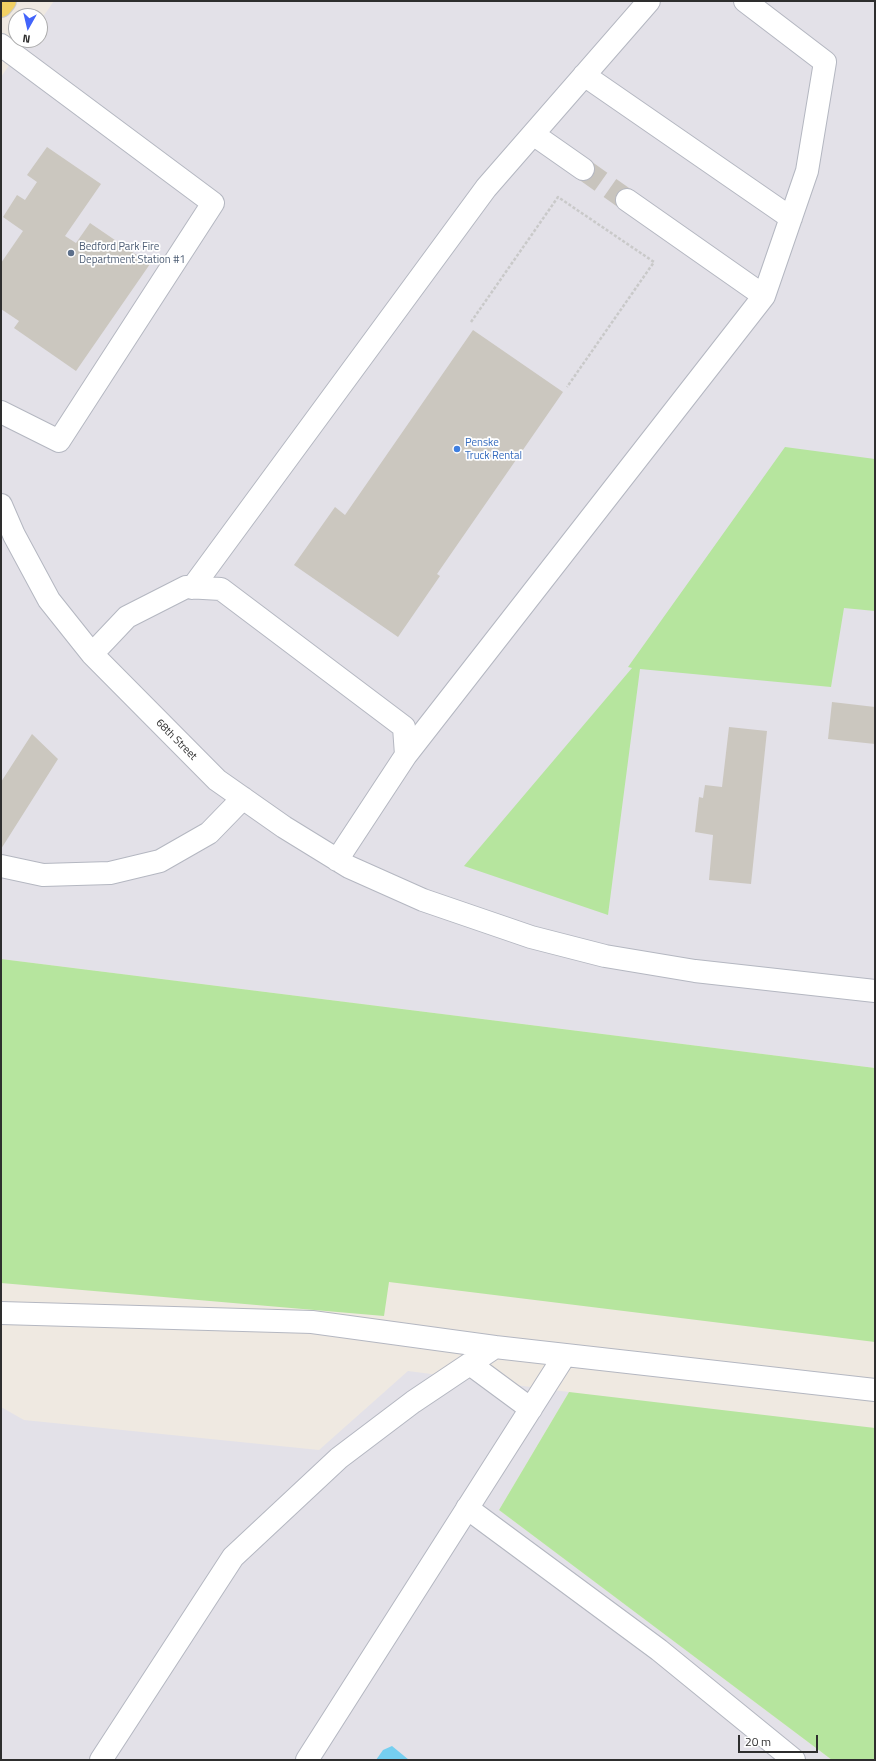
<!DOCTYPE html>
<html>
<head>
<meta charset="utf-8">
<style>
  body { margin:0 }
  #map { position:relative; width:876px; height:1761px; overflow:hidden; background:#efe9e1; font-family:"Titillium Web",sans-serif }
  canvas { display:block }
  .frame { position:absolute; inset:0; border:2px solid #2e2e2e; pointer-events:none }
  .north { position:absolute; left:8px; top:8px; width:40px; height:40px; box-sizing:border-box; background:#fff; border:1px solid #ababab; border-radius:50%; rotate:188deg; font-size:11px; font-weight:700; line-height:16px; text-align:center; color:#2e2e2e }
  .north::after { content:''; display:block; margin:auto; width:14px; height:18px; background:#4264fb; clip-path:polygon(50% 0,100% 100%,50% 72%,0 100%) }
  .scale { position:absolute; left:738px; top:1735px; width:80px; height:18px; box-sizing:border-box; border:2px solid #2e2e2e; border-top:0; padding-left:5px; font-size:12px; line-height:14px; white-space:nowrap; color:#2e2e2e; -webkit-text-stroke:3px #fff; paint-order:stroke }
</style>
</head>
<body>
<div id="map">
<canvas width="876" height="1761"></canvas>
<div class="frame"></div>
<div class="north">N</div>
<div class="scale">20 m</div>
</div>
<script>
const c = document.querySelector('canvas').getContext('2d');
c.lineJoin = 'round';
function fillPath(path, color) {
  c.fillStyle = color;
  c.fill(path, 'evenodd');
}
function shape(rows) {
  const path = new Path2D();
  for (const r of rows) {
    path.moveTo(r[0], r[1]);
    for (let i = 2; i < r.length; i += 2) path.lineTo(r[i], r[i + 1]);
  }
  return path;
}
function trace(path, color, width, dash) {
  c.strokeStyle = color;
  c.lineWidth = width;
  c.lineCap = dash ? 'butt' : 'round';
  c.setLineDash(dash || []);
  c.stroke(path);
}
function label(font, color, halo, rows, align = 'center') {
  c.font = font + ' "Titillium Web",sans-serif';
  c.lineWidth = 3.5;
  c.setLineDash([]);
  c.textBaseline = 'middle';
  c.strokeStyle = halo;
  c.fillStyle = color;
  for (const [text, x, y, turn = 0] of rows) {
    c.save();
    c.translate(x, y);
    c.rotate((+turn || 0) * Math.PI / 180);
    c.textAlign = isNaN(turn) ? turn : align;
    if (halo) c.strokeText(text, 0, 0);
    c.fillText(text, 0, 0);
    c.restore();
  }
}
fillPath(shape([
  [54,1,875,1,875,1068,1,959,1,77,27,40,40,40,40,21],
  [408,1371,569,1392,499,1510,832,1760,1,1760,1,1407,24,1420,319,1450]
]), '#e3e1e8');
fillPath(shape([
  [785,447,875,459,875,611,844,608,831,687,640,669,608,915,464,866,632,668,628,667],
  [1,959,875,1068,875,1342,389,1282,384,1316,1,1283],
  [569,1392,875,1428,875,1760,832,1760,499,1510]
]), '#b6e59e');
fillPath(shape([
  [392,1746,409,1760,376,1760,383,1750]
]), '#75cff0');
fillPath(shape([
  [47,147,101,184,65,236,76,243,90,223,150,264,76,371,14,328,19,321,1,309,1,263,23,231,3,217,17,195,25,200,37,182,27,175],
  [473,330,563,392,437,574,440,576,398,637,294,565,335,507,345,515],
  [832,702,875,707,875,744,828,739],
  [729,727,767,731,751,884,709,880,713,835,695,832,699,797,703,798,705,785,722,787],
  [32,734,58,759,1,849,1,782]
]), '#cbc7bf');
trace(shape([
  [583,169,627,200]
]), '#c8c4bd', 22, [22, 11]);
const minor = shape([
  [1,45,213,203,59,441,1,412],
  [584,75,791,218],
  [533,134,583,169],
  [627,200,764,296],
  [1,505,14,535,49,600,92,654,217,780,284,827,349,867,423,900,531,937,605,956,695,971,875,991],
  [192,588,486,188,649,1],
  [92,654,127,617,186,587,221,589,404,727,406,755,337,860],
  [406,755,764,296,807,171,825,62,745,1],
  [1,866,43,875,110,873,160,861,209,833,243,798],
  [1,1313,312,1322,495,1347],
  [470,1364,531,1409],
  [467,1508,659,1650,794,1760],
  [101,1760,233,1557,339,1458,413,1402,495,1347,875,1390],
  [307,1760,565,1355]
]);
const major = shape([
  [1,6,5,1]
]);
trace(minor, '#b4b7c1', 24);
trace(major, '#c9c9c9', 24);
trace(shape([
  [471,322,558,197,654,262,567,387]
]), '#c9c9c9', 2.5, [3, 2]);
trace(minor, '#fff', 22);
trace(major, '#f2d163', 22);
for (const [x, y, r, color] of [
  [71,253,4,"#5c6f8a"],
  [457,449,4,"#3f7fe0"]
]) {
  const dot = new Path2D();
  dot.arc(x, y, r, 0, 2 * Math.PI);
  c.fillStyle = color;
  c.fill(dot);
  trace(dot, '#fff', 1.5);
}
label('11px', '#4e5e75', '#fff', [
  ["Bedford Park Fire",79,247],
  ["Department Station #1",79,260]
], 'left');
label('11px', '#366cbe', '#fff', [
  ["Penske",465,443],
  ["Truck Rental",465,456]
], 'left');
label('11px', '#2e2e2e', '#fff', [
  ["68th Street",176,740,45]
]);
</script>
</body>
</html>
